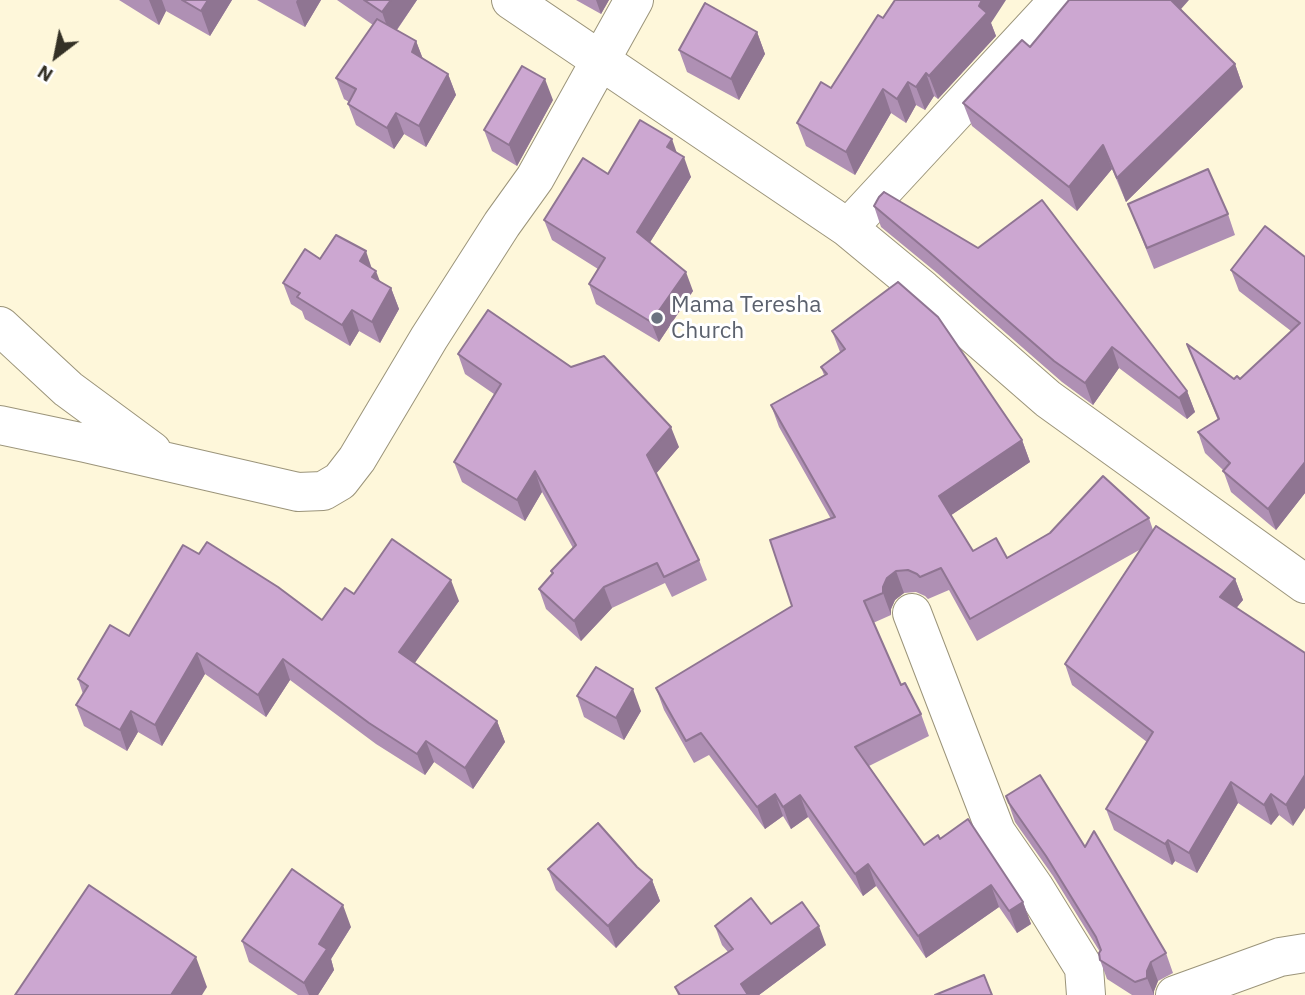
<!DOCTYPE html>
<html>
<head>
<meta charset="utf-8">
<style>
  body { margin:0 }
  #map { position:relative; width:1305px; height:995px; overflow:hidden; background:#fef7da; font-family:"IBM Plex Sans",sans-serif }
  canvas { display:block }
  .north { position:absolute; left:21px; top:21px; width:70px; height:70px; -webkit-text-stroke:5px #fff; paint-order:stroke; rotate:212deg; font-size:19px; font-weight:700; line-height:28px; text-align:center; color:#343126 }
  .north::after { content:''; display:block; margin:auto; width:24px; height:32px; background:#343126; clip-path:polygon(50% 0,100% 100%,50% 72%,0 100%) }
</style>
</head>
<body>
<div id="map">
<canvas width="1305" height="995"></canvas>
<div class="north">N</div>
</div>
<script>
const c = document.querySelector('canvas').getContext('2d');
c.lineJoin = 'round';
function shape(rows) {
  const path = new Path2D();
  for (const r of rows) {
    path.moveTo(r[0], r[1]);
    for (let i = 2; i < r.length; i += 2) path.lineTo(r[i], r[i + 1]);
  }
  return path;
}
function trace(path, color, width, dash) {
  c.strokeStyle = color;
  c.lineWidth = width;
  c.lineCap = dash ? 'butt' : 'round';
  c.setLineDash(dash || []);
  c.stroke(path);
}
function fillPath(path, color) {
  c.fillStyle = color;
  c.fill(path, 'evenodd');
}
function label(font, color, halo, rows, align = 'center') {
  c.font = font + ' "IBM Plex Sans",sans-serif';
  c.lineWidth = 6;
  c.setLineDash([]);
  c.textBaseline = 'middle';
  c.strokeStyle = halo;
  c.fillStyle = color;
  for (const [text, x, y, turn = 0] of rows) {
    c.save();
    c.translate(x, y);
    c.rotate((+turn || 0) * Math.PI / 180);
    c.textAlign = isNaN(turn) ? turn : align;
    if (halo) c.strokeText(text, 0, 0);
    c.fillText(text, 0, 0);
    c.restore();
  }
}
const minor = shape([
  [511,0,848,228,923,290,1048,399,1305,584],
  [848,228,1059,0],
  [0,326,68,389,152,451],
  [0,425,85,443,298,492,323,491,340,481,357,459,429,338,502,224,535,178,634,0],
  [912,613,996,832,1034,887,1084,968,1086,995],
  [1175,995,1280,957,1305,953]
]);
trace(minor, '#9b947a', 40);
trace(minor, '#fff', 38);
fillPath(shape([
  [119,0,232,0,210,36,166,11,159,25],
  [257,0,321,0,305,27],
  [337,0,417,0,397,30,416,41,423,59,448,74,456,95,426,147,404,134,394,149,356,125,348,104,349,102,344,99,336,78,373,25],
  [576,0,609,0,601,14],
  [1181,9,1235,64,1243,87,1126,202,1112,169,1077,211,972,126,963,103,1030,47],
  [883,18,991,23,996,36,938,99,934,96,925,110,916,105,906,123,891,113,855,175,806,146,797,123,831,88],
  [757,32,765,54,739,100,687,72,679,50],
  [553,100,517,166,492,151,484,130],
  [676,153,691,177,650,242,693,291,659,342,596,304,589,284,598,269,552,240,544,220,608,174],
  [1128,204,1228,214,1235,235,1154,269],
  [874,206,1187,391,1195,412,1187,419,1119,368,1093,405,1062,382,937,273,881,227],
  [1305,257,1305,493,1276,530,1231,492,1223,470,1205,453,1198,432,1218,420,1187,344,1234,379,1240,379,1291,331,1239,291,1231,270],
  [320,259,372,268,380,282,391,288,399,309,380,343,359,331,350,346,305,319,302,311,291,304,283,283],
  [832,331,1022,440,1030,462,951,515,973,551,1007,558,1149,518,1153,530,1235,579,1243,600,1236,608,1293,826,1279,815,1271,825,1238,803,1197,873,1175,861,1172,865,1114,830,1106,809,1147,742,1072,685,1065,664,1141,549,977,641,949,590,928,599,925,596,916,592,904,593,895,600,891,609,891,615,873,623,901,685,921,714,929,736,869,766,924,845,940,839,1023,902,1031,924,1017,933,999,907,926,958,876,886,863,896,808,817,791,829,783,816,765,829,709,755,694,763,664,710,656,688,792,606,831,519,779,427,771,405,824,375,821,367,840,352],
  [458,354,679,447,656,473,699,560,707,580,672,597,665,583,612,608,581,641,546,609,539,589,553,574,551,571,573,548,542,492,525,521,462,482,454,462,494,394,465,374],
  [354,594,459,601,414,663,497,721,505,742,473,789,434,762,425,775,376,744,290,680,266,717,205,674,162,746,138,732,127,751,84,726,76,705,83,694,78,679,129,636,322,620],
  [577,696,641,711,624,740,584,717],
  [1006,796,1085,847,1166,953,1173,973,1158,981,1154,991,1154,995,1132,995,1107,979,1100,960,1100,952,1053,876,1015,822],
  [548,869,652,880,660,901,616,948,556,890],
  [771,924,826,945,759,995,678,995,675,987,728,952,722,945,715,926],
  [351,927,331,959,334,970,318,995,298,995,249,962,242,941]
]), '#af90b4');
fillPath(shape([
  [149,0,162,0,166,11,159,25],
  [208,0,232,0,210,36,201,11],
  [297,0,321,0,305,27,296,2],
  [391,0,417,0,391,38,382,12],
  [596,0,609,0,601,14],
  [982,0,1006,0,991,23,996,36,938,99,929,76],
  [1168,0,1189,0,1174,17],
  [757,32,765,54,739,100,731,79],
  [416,41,424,62,412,52],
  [1235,64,1243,87,1126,202,1117,178],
  [926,73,934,96,925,110,916,87],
  [448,74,456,95,426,147,419,126],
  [545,79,553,100,517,166,509,145],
  [908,82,916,105,906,123,897,99],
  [883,89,891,113,855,175,846,152],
  [396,113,404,134,394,149,387,128],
  [672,139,679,159,667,147],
  [1103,145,1112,169,1077,211,1069,187],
  [684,157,691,177,644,252,637,232],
  [366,251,373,272,360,261],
  [376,271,384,292,372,277],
  [686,272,693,291,659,342,651,322],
  [391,288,399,309,380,343,372,322],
  [352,310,359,331,350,346,342,325],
  [1112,347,1119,368,1093,405,1085,383],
  [1187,391,1195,412,1187,419,1179,398],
  [671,427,679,447,655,475,647,455],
  [1022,440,1030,462,947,518,939,496],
  [1305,462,1305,493,1276,530,1268,509],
  [535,471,542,492,525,521,517,500],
  [896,571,904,593,895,600,891,609,891,615,883,593,883,587,887,578],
  [1235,579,1243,600,1228,618,1220,597],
  [451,580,459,601,407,674,399,652],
  [604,587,612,608,581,641,574,621],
  [197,653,205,674,162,746,155,725],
  [283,659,290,680,266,717,258,695],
  [633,689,641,711,624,740,616,718],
  [131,711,138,732,127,751,120,730],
  [497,721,505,742,473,789,465,768],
  [426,741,434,762,425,775,417,754],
  [1305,775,1305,808,1293,826,1286,805],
  [1231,782,1238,803,1197,873,1189,853],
  [775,794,783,816,765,829,757,807],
  [1271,794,1279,815,1271,825,1264,805],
  [800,795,808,817,791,829,783,807],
  [1168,840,1175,861,1172,865,1165,844],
  [868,864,876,886,863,896,855,874],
  [652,880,660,901,616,948,608,926],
  [991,885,999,907,926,958,918,936],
  [1023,902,1031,924,1017,933,1009,911],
  [343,905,351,927,331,959,334,970,318,995,309,995,304,983,319,944],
  [819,926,826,945,759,995,745,995,741,984],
  [196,957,207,987,202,995,171,995],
  [1151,962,1158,981,1154,991,1154,995,1147,978,1147,971]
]), '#8f7592');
const building = shape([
  [182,0,208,0,201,11,182,0],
  [364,0,391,0,382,12,364,0],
  [895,0,982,0,979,6,987,13,929,76,926,73,916,87,908,82,897,99,883,89,846,152,797,123,821,82,831,88,878,15,883,18,895,0],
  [1069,0,1171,0,1235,64,1117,178,1103,145,1069,187,963,103,1022,40,1030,47,1069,0],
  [705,3,757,32,731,79,679,50,705,3],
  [377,19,416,41,412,52,448,74,419,126,396,113,387,128,348,104,356,89,336,78,377,19],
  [522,66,545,79,509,145,484,130,522,66],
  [640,120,672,139,667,147,684,157,637,232,686,272,651,322,589,284,605,258,544,220,583,158,608,174,640,120],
  [1208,169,1228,214,1147,248,1128,204,1208,169],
  [884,192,978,248,1042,200,1187,391,1179,398,1112,347,1085,383,1054,361,929,252,874,206,879,197,884,192],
  [1265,226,1305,257,1305,462,1268,509,1223,471,1230,463,1198,432,1219,419,1187,344,1234,379,1237,376,1240,379,1300,323,1231,270,1265,226],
  [336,235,366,251,360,261,376,271,372,277,391,288,372,322,352,310,342,325,297,297,300,293,283,283,305,249,320,259,336,235],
  [898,282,938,317,1022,440,939,496,973,551,996,538,1007,558,1050,533,1103,476,1149,518,970,619,941,568,920,577,917,574,908,570,896,571,887,578,883,587,883,593,864,601,901,685,905,683,921,714,855,747,924,845,938,835,940,839,968,819,1023,902,1009,911,991,885,918,936,868,864,855,874,800,795,783,807,775,794,757,807,701,733,686,741,656,688,792,606,770,540,835,517,771,405,827,374,821,367,845,349,832,331,898,282],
  [488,310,571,367,604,356,671,427,647,455,699,560,664,577,657,563,604,587,574,621,539,589,553,573,551,571,576,545,535,471,517,500,454,462,501,384,458,354,488,310],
  [1156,526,1235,579,1220,597,1305,653,1305,775,1286,805,1271,794,1264,805,1231,782,1189,853,1168,840,1165,844,1106,809,1153,732,1065,664,1156,526],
  [392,539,451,580,399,652,497,721,465,768,426,741,417,754,369,723,283,659,258,695,197,653,155,725,131,711,120,730,76,705,88,686,78,679,110,625,129,636,183,545,199,554,207,542,278,587,322,620,345,588,354,594,392,539],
  [596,667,633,689,616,718,577,696,596,667],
  [1040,775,1085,847,1094,831,1166,953,1151,962,1147,971,1147,978,1135,982,1100,960,1099,953,1101,950,1096,937,1046,856,1009,803,1006,796,1040,775],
  [598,823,637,867,652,880,608,926,548,869,598,823],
  [292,869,343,905,319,944,327,949,304,983,242,941,292,869],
  [89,885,196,957,171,995,15,995,89,885],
  [751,898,771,924,802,902,819,926,741,984,748,995,680,995,675,987,733,949,715,926,751,898],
  [984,975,992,995,935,995,984,975]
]);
fillPath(building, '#cca7d1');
trace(building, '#8f7592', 2);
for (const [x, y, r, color] of [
  [657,318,7,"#6b7280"]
]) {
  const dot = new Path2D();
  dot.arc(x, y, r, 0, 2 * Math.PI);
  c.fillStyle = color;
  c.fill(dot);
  trace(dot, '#fff', 2.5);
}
label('23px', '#5b616d', '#fff', [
  ["Mama Teresha",671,305],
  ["Church",671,331]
], 'left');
</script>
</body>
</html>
